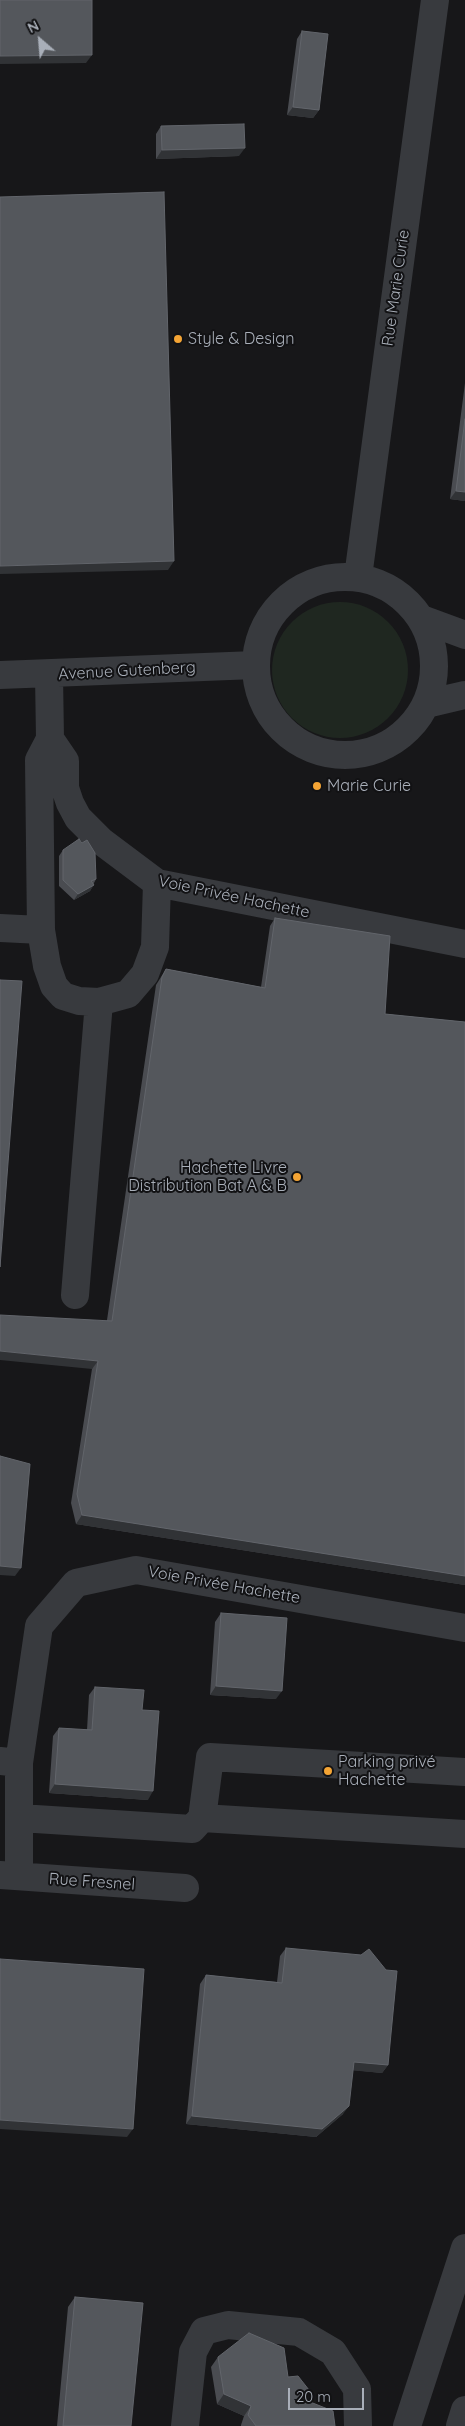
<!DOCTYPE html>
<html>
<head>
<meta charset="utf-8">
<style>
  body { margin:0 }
  #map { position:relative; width:465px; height:2426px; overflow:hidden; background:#171719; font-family:Quicksand,sans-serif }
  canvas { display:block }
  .north { position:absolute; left:15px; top:15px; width:50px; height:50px; -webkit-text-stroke:4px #121214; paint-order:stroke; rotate:333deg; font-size:14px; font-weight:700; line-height:20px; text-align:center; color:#a9afb9 }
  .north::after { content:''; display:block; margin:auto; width:18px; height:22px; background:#a9afb9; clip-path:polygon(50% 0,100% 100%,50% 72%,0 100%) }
  .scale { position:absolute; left:288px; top:2388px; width:76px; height:22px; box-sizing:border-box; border:2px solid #a9afb9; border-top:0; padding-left:6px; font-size:15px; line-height:18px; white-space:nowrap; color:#a9afb9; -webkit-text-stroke:4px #121214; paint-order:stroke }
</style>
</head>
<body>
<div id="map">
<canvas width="465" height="2426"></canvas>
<div class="north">N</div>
<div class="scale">20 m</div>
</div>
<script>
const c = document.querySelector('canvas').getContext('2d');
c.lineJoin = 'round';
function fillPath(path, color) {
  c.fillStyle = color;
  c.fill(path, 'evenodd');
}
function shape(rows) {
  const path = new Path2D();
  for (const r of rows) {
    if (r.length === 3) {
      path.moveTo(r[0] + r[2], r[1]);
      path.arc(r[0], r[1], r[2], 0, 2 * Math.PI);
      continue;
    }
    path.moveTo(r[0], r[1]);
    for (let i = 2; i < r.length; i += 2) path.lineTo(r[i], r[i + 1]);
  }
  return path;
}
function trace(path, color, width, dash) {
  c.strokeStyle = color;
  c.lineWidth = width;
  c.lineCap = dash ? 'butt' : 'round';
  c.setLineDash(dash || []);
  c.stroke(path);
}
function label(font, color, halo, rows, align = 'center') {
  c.font = font + ' Quicksand,sans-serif';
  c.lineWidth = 4;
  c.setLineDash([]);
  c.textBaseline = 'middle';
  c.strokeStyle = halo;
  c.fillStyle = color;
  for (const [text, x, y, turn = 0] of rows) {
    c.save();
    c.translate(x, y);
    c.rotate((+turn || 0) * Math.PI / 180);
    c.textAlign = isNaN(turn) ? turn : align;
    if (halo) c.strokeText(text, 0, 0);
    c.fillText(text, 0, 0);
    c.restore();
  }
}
fillPath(shape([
  [340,670,68]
]), '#1f2720');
trace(shape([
  [345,666,89],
  [358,577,435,0],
  [422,619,465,635],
  [0,675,255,665],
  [49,675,50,739],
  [426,704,465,695],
  [157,883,155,947,145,974,128,994,99,1002,79,1001,63,996,54,986,47,966,41,930,39,760,50,739,65,761,65,788,70,803,78,818,101,841,157,883,465,944],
  [0,928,41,930],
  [75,1295,99,1002],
  [0,1761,19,1763,39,1626,76,1583,136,1570,465,1628],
  [19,1763,19,1876],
  [20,1818,192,1829,202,1818,210,1757,465,1772],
  [202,1818,465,1834],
  [0,1875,185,1888],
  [185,2426,193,2352,204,2331,228,2325,299,2332,333,2352,357,2389,358,2426],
  [407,2426,465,2248],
  [460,2426,465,2410]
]), '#383a3e', 28);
fillPath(shape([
  [302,31,319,110,313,118,287,115,297,39],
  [161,126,239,156,156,159,156,134],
  [465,383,465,501,450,499],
  [63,850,96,879,90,891,74,900,59,886,59,856],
  [275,918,385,1014,465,1022,465,1585,76,1524,71,1503,92,1369,107,1320,156,985,166,969,261,987,270,926],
  [221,1613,276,1699,210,1695,215,1622],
  [95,1687,142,1710,148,1800,49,1793,53,1736,59,1728,87,1730,89,1695],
  [286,1948,388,2065,382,2073,353,2070,343,2114,316,2137,186,2124,200,1984,206,1975,277,1982,280,1956],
  [75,2297,131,2426,57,2426,68,2307],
  [218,2357,288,2377,305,2400,335,2426,241,2426,241,2425,244,2416,217,2404,211,2367]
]), '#4a4c51');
fillPath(shape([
  [92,55,86,63,0,64,0,56],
  [293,107,319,110,313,118,287,115],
  [245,148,239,156,156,159,162,150],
  [456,491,465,492,465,501,450,499],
  [174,561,168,570,0,574,0,566],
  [94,885,90,891,74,900,78,894],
  [0,1351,98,1361,92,1369,0,1360],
  [82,1515,465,1576,465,1585,76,1524],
  [0,1566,21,1568,15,1576,0,1575],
  [216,1686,282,1691,276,1699,210,1695],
  [55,1784,153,1791,148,1800,49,1793],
  [354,2062,388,2065,382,2073,348,2070],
  [349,2106,343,2114,316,2137,186,2124,192,2116],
  [0,2120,133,2129,127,2137,0,2129],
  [224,2394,251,2406,244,2416,217,2404]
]), '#313336');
const building = shape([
  [0,0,92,0,92,55,0,56,0,0],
  [302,31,328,34,319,110,293,107,302,31],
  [244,124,245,148,162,150,161,126,244,124],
  [164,192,174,561,0,566,0,197,164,192],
  [465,419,465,492,456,491,465,419],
  [79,839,82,843,87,840,95,853,96,879,91,881,94,885,78,894,63,880,63,850,79,839],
  [275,918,390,936,385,1014,465,1022,465,1576,82,1515,77,1494,98,1361,0,1351,0,1315,112,1321,162,977,166,969,265,988,275,918],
  [0,980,22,981,0,1267,0,980],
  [0,1456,30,1464,21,1568,0,1566,0,1456],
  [221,1613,287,1618,282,1691,216,1686,221,1613],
  [95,1687,144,1690,142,1710,159,1711,153,1791,55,1784,59,1728,92,1730,95,1687],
  [286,1948,361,1955,369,1949,386,1970,397,1971,388,2065,354,2062,349,2106,322,2129,192,2116,206,1975,282,1983,286,1948],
  [0,1959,144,1969,133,2129,0,2120,0,1959],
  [75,2297,143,2303,131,2426,63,2426,75,2297],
  [249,2333,284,2348,288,2377,298,2376,309,2390,305,2400,333,2411,335,2426,256,2426,248,2415,251,2406,224,2394,218,2357,249,2333]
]);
fillPath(building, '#54575c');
trace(building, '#62656b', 1);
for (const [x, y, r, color] of [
  [178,339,5,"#f4a434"],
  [317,786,5,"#f4a434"],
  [297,1177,5,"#f4a434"],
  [328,1771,5,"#f4a434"]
]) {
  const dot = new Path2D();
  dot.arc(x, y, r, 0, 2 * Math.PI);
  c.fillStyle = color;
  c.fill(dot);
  trace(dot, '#121214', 2);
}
label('16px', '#a9afb9', '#121214', [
  ["Rue Marie Curie",396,288,-82],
  ["Avenue Gutenberg",127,671,-3],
  ["Voie Privée Hachette",234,897,12],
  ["Voie Privée Hachette",224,1585,10],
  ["Rue Fresnel",92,1882,4]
]);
label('16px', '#a9afb9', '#121214', [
  ["Style & Design",188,339],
  ["Marie Curie",327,786],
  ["Hachette Livre",287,1168,"right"],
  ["Distribution Bat A & B",287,1186,"right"],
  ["Parking privé",338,1762],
  ["Hachette",338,1780]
], 'left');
</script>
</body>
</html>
